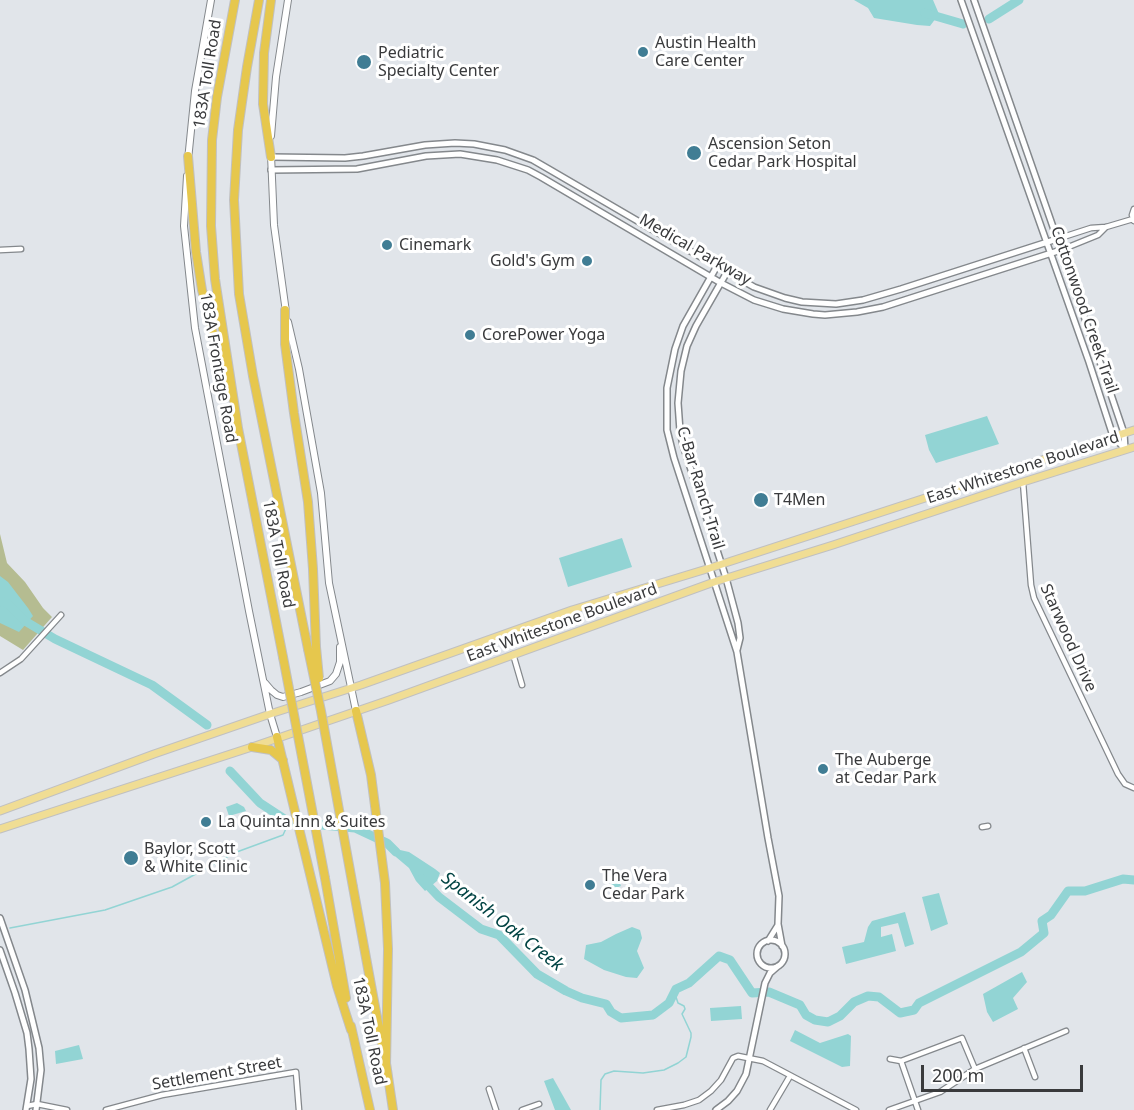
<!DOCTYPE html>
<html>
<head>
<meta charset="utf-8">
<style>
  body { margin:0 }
  #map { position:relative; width:1134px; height:1110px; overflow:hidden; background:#e1e5ea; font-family:"Noto Sans",sans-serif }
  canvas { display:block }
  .scale { position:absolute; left:921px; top:1065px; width:162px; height:27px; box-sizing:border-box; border:3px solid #393a3c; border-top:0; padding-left:8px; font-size:18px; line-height:21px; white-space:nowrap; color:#393a3c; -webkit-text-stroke:4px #fff; paint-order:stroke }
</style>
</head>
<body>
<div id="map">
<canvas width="1134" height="1110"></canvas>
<div class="scale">200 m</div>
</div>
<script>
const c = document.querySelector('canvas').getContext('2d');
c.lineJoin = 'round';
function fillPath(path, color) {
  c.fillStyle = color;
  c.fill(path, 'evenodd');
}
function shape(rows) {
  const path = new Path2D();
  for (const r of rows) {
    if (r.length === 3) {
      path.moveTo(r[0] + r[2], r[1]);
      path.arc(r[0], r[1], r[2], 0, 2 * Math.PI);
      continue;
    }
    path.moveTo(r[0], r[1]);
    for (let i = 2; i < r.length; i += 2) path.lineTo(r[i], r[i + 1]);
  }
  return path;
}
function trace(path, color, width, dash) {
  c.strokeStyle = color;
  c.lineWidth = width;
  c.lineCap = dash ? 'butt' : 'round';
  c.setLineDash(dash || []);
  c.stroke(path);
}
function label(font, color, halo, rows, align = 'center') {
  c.font = font + ' "Noto Sans",sans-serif';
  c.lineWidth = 6;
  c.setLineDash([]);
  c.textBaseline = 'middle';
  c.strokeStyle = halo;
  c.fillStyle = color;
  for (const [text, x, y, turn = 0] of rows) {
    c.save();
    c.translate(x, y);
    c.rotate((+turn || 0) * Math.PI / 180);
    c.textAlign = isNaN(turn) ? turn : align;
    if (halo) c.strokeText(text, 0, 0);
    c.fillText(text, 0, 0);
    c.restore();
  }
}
fillPath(shape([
  [0,534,7,563,25,582,43,608,52,617,23,650,0,636]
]), '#b5bc91');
fillPath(shape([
  [854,0,933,0,939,14,930,26,917,25,874,18,868,8],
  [987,416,999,444,936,463,929,450,925,435],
  [622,538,632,567,568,587,559,558],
  [0,576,8,582,28,608,33,616,19,632,0,623],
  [237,803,244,807,246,811,229,816,226,807],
  [387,844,392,844,400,850,409,852,435,869,440,873,437,881,425,891,416,881,409,868,396,857],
  [612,869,613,870,615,870,621,886,613,889,607,872],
  [939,893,948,924,931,931,922,897],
  [905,912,914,944,905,947,898,923,881,927,881,937,892,934,896,951,846,964,842,947,864,942,868,927,872,921],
  [632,927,640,930,642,938,637,951,644,968,637,978,626,977,604,970,584,959,586,945,601,942,616,934],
  [1022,972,1027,982,1013,998,1018,1009,993,1022,987,1012,983,994],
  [741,1006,742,1019,711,1021,710,1008],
  [795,1030,820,1043,848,1034,851,1036,850,1066,842,1067,790,1041],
  [79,1045,83,1059,56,1064,55,1051],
  [553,1078,571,1110,555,1110,544,1081]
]), '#92d4d4');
trace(shape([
  [10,928,105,910,172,887,234,853,283,835,289,822],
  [600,1110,601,1080,605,1074,614,1071,643,1073,664,1070,678,1063,686,1057,691,1037,691,1033,682,1014,685,1009,684,1006,678,1003,676,997,678,988]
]), '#92d4d4', 1.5);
trace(shape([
  [925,13,963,24],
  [989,19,1019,0],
  [0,601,8,604,25,621,55,639,152,685,207,725],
  [230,771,260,803,289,822,355,828,387,843,396,852],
  [422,879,439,897,481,929,499,935,537,974,566,991,582,998,606,1004,611,1012,621,1018,653,1015,669,1003,676,989,689,983,719,956,730,960,752,993,769,992,800,1005,806,1015,815,1020,828,1022,840,1016,854,1002,868,996,879,997,900,1013,914,1010,919,1003,1021,952,1044,933,1042,921,1051,915,1068,891,1085,891,1123,879,1134,880]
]), '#92d4d4', 9);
const minor = shape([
  [1134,209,1132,215,1134,221],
  [1057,239,1091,228,1106,227,1133,219],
  [0,250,21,249],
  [1061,250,1098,235,1106,227],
  [1023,482,1031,585,1034,598,1118,774,1125,784,1134,788],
  [513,654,522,685],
  [0,673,21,659,61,615],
  [982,827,988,826],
  [1024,1048,1035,1077],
  [890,1059,901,1061],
  [489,1089,496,1110],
  [27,1106,37,1104,67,1110],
  [106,1110,162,1095,296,1072,299,1110],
  [522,1110,539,1104],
  [657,1110,684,1105,699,1100,711,1091,721,1080,733,1058,738,1056,763,1061,856,1110],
  [770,1110,790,1076],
  [889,1110,940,1092,975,1069,1066,1031],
  [918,1110,901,1061,962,1038,975,1069]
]);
const tertiary = shape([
  [961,0,1089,362,1113,436,1125,449],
  [974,0,1100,362,1124,433,1125,449],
  [271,157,345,158,363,156,425,145,455,143,474,144,505,150,533,160,552,171,648,227,754,287,785,298,802,302,836,304,863,300,901,289,1057,239],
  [271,170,357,169,426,156,460,154,497,160,528,170,541,177,721,283,754,300,783,309,813,314,825,315,857,312,883,307,1061,250],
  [717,266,683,326,675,349,667,388,667,430,674,458,737,652,768,838,779,896,778,924,782,946],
  [727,272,696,326,687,346,681,371,678,403,680,431,683,445,726,578,738,623,740,638,737,650],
  [0,918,25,990,39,1048,41,1070,36,1110],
  [771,954,14],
  [768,941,778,925],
  [0,950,15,993,27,1033,29,1049,31,1079,26,1110],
  [716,1110,728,1101,737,1091,746,1074,765,983,770,973,778,966]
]);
const secondary = shape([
  [271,136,276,77,288,0],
  [271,155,274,225,286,312],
  [188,160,195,91,211,0],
  [187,176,184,226,195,328,249,611,270,714,277,737],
  [288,322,299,369,321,493,329,583,356,711],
  [265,683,271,690,277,695,283,697,301,692,330,681,336,674,340,662,340,647]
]);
const primary = shape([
  [0,811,154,754,270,714,361,685,572,610,710,568,1134,430],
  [0,829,252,747,389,700,714,582,833,545,1023,482,1134,447]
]);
const motorway = shape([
  [235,0,217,97,212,140,211,226,215,279,238,428,283,657],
  [259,0,247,67,238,130,234,200,239,294,253,376,308,649],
  [188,156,196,252,202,290,228,392],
  [271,157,263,104,264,53,271,0],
  [285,310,285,344,294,413,308,502,313,569,316,647],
  [356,711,371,775,385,883,388,949,386,1067],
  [277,737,337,986,351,1030],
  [252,747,271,750,283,760],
  [325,878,346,998],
  [353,887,383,1050],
  [351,1026,370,1110],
  [386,1063,393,1110]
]);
trace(minor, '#84888c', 7);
trace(tertiary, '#84888c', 8);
trace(secondary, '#84888c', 8);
trace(primary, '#c0c0c1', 9);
trace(motorway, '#c0c0c1', 10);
trace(minor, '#fff', 4.5);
trace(tertiary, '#fff', 5);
trace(secondary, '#fff', 6);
trace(primary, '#f0dd94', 7);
trace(motorway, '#e6c74d', 8);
const motorwayBridge = shape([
  [316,647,319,678],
  [308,649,321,711,353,887],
  [283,657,325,878]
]);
trace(motorwayBridge, '#c0c0c1', 10, []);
trace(motorwayBridge, '#e6c74d', 8);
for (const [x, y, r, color] of [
  [643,52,6,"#407d94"],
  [364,62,8,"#407d94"],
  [694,153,8,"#407d94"],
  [387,245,6,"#407d94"],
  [587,261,6,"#407d94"],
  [470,335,6,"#407d94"],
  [761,500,8,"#407d94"],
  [823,769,6,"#407d94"],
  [206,822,6,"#407d94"],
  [131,858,8,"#407d94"],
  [590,885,6,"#407d94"]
]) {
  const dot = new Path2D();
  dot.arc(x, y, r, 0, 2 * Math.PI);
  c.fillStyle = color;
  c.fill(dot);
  trace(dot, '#fff', 2);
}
label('16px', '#393a3c', '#fff', [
  ["Austin Health",655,43],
  ["Care Center",655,61],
  ["Pediatric",378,53],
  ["Specialty Center",378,71],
  ["Ascension Seton",708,144],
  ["Cedar Park Hospital",708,162],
  ["Cinemark",399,245],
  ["Gold's Gym",575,261,"right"],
  ["CorePower Yoga",482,335],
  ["T4Men",774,500],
  ["The Auberge",835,760],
  ["at Cedar Park",835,778],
  ["La Quinta Inn & Suites",218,822],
  ["Baylor, Scott",144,849],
  ["& White Clinic",144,867],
  ["The Vera",602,876],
  ["Cedar Park",602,894]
], 'left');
label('16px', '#393a3c', '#fff', [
  ["183A Toll Road",208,74,-81],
  ["Medical Parkway",695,250,30],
  ["Cottonwood Creek Trail",1084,310,71],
  ["183A Frontage Road",218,368,80],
  ["East Whitestone Boulevard",1023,468,-18],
  ["C-Bar Ranch Trail",700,488,73],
  ["183A Toll Road",278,554,79],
  ["East Whitestone Boulevard",562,623,-20],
  ["Starwood Drive",1068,638,66],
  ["183A Toll Road",369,1031,78],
  ["Settlement Street",217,1074,-10]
]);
label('italic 18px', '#014343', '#fff', [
  ["Spanish Oak Creek",502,922,38]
]);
</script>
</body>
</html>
